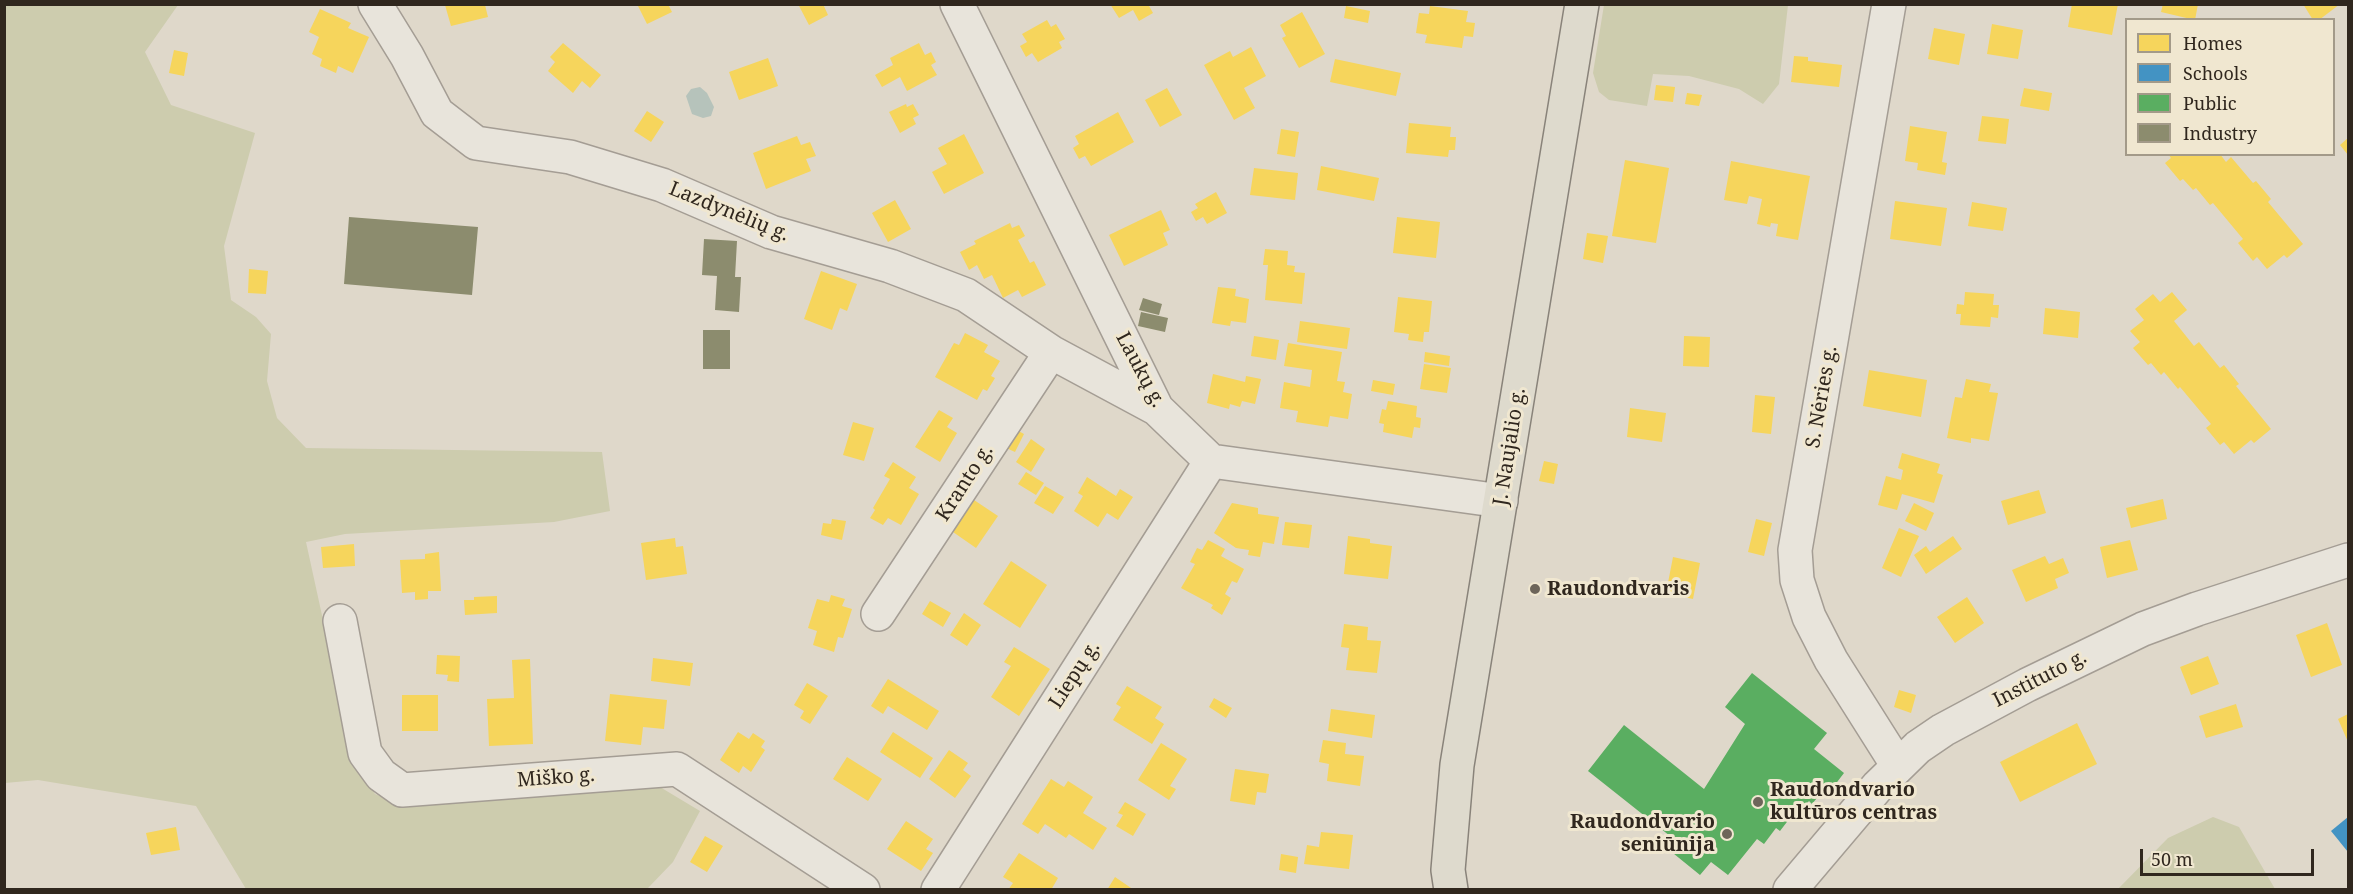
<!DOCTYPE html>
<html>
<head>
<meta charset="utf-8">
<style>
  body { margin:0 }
  #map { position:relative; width:2353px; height:894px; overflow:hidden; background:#dfd8ca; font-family:"Noto Serif",serif }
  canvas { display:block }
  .frame { position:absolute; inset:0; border:6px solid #30271e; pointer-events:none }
  .legend { position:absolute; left:2125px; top:18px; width:210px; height:138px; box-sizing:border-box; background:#f0e7d0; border:2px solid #a39a89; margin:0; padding:8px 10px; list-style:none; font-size:18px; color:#30271e }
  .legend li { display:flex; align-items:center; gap:12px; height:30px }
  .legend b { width:30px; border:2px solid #a39a89 }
  .scale { position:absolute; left:2140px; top:849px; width:174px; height:27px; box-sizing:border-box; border:3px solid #30271e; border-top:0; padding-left:8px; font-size:18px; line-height:21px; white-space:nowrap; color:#30271e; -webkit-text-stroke:4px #f0e7d0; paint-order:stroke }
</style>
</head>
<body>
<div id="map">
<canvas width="2353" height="894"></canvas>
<div class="frame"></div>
<ul class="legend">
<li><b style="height:16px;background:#f6d55c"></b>Homes</li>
<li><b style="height:16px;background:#4393c3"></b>Schools</li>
<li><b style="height:16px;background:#5aae61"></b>Public</li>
<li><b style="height:16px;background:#8c8c6e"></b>Industry</li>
</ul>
<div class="scale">50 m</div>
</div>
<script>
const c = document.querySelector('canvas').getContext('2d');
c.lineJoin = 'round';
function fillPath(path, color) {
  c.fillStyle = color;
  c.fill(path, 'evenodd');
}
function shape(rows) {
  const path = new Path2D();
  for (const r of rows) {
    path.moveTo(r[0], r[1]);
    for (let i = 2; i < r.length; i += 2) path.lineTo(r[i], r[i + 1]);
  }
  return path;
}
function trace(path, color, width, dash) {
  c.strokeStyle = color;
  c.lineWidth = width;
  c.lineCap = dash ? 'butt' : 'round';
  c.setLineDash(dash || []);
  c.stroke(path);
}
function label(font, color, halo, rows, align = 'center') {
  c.font = font + ' "Noto Serif",serif';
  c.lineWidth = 6;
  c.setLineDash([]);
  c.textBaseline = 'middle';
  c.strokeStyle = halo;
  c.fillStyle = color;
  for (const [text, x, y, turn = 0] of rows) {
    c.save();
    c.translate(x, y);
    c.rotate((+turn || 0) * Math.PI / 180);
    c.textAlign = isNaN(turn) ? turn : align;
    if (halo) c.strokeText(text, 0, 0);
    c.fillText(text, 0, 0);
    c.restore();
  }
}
fillPath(shape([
  [4,5,178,5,145,52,171,105,255,133,224,246,231,300,256,317,271,334,267,381,277,418,306,448,602,452,610,511,554,522,345,534,306,542,354,762,375,794,397,803,660,787,700,811,673,862,648,888,646,890,246,889,196,806,38,780,5,783],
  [1604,5,1788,5,1779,84,1763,104,1739,89,1689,76,1653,74,1647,106,1609,100,1599,92,1593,73],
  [2213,817,2239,827,2275,889,2118,889,2168,838]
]), '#cdccae');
fillPath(shape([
  [700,87,707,93,714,107,711,116,703,118,692,114,686,96,691,89]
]), '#b6c3bb');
fillPath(shape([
  [637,4,668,4,672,12,647,24],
  [798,4,823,4,828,15,809,25],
  [1110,4,1148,4,1153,13,1139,21,1133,10,1119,18],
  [2072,4,2118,4,2112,35,2068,27],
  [2163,4,2198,4,2195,20,2161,12],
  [2303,4,2340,4,2319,20,2313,20],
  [445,5,485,5,488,17,451,26],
  [1346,6,1370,11,1368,23,1344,18],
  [1430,6,1468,11,1466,22,1475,23,1473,37,1464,36,1462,48,1425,43,1427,35,1416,33,1419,13,1429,14],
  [320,9,351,23,348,28,369,37,353,73,338,66,336,73,320,66,322,59,312,54,319,37,309,32],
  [1302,12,1325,54,1299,68,1282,38,1286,36,1280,25],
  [1047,20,1051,27,1056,24,1065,39,1059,42,1062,48,1038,62,1032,53,1026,57,1020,46,1027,42,1022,34],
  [1992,24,2023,30,2018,59,1987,54],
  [1934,28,1965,34,1959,65,1928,59],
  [563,43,601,75,590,88,582,81,573,93,548,71,555,62,550,57],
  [919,43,925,55,931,52,936,62,931,65,937,75,907,91,900,77,882,87,875,75,893,65,890,58],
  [1251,47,1266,76,1244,88,1255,108,1234,120,1204,65,1230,51,1233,57],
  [174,50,188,53,184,76,169,73],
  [1794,56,1808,57,1808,61,1842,65,1839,87,1791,82],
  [768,58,778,86,739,100,729,72],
  [1335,59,1401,73,1396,96,1330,82],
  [1656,85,1675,87,1673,102,1654,100],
  [1167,88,1182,115,1160,127,1145,100],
  [2024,88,2052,93,2049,111,2020,106],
  [1687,93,1702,95,1699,106,1685,104],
  [906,104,907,107,913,104,919,115,913,118,916,124,900,133,889,112],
  [647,111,664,122,651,142,634,131],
  [1118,112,1134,142,1091,166,1085,156,1079,159,1073,148,1079,144,1075,136],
  [1982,116,2009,119,2006,144,1978,141],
  [1409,123,1451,127,1450,137,1456,137,1455,150,1449,150,1448,157,1406,153],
  [1910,126,1947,132,1942,162,1947,163,1945,175,1917,170,1918,163,1905,161],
  [1281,129,1299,132,1295,157,1277,154],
  [964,134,984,173,944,194,932,172,947,164,938,148],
  [797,136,801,145,810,142,816,156,806,159,811,171,766,189,753,153],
  [2348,138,2348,155,2340,145],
  [2168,154,2220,154,2226,162,2231,157,2253,183,2256,181,2271,199,2268,202,2303,244,2287,258,2284,255,2267,269,2257,257,2253,261,2238,243,2243,239,2213,203,2210,205,2196,188,2193,190,2183,179,2180,181,2165,163,2171,158],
  [1625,160,1669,168,1656,243,1612,236],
  [1731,161,1810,176,1798,240,1776,236,1778,224,1771,223,1770,227,1757,224,1762,199,1749,196,1747,204,1724,200],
  [1321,166,1379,178,1374,201,1317,190],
  [1254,168,1298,173,1295,200,1250,195],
  [1216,192,1227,213,1207,224,1203,217,1196,221,1191,212,1198,208,1195,204],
  [895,200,911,229,888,242,872,213],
  [1895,201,1947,208,1941,246,1890,239],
  [1972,202,2007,208,2003,231,1968,226],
  [1161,210,1170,230,1163,233,1168,245,1124,266,1109,235],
  [1397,217,1440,222,1436,258,1393,253],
  [1010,223,1012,228,1019,225,1025,236,1018,240,1030,263,1034,261,1046,285,1022,297,1018,290,1003,298,992,275,984,279,977,265,969,270,960,252,976,244,974,241],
  [1587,233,1608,236,1603,263,1583,259],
  [1265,249,1288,251,1287,265,1295,266,1294,272,1305,273,1302,304,1265,300,1268,265,1263,265],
  [249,269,268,271,266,294,248,293],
  [821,271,857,284,847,311,840,308,832,330,804,319],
  [1218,287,1236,289,1235,296,1249,299,1246,323,1231,321,1230,326,1212,323],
  [1965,292,1994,294,1993,305,1999,305,1998,318,1991,317,1990,327,1960,325,1961,314,1956,314,1957,304,1964,305],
  [2172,292,2187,310,2174,321,2194,346,2199,342,2220,368,2224,365,2239,384,2236,386,2271,429,2254,443,2251,440,2234,454,2224,442,2220,445,2206,428,2211,424,2180,387,2178,389,2164,372,2161,375,2151,363,2148,365,2133,348,2140,342,2130,331,2144,320,2135,309,2153,294,2160,302],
  [1398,297,1432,301,1429,332,1424,332,1423,342,1408,340,1409,334,1394,332],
  [2045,308,2080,312,2078,338,2043,334],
  [1300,321,1350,328,1347,349,1297,342],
  [965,333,988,345,984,352,1000,361,991,376,995,378,987,391,983,389,977,400,935,377,954,343,959,345],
  [1254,336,1279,340,1276,360,1251,356],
  [1684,336,1710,337,1709,367,1683,366],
  [1288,343,1342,352,1337,381,1345,382,1343,392,1352,394,1348,419,1330,416,1328,427,1296,422,1298,411,1280,408,1284,382,1310,387,1312,370,1284,366],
  [1425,352,1450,356,1449,366,1424,362],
  [1424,364,1451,368,1447,393,1420,389],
  [1869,370,1927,380,1921,417,1863,406],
  [1213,374,1245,382,1246,376,1261,379,1255,404,1242,401,1240,407,1230,404,1229,409,1207,403],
  [1966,379,1991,384,1989,392,1998,393,1989,441,1971,438,1971,443,1947,438,1955,397,1962,398],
  [1373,380,1395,384,1393,395,1371,391],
  [1755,395,1775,397,1771,434,1752,432],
  [1388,401,1417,406,1416,417,1421,418,1420,428,1414,427,1412,438,1383,432,1384,424,1379,423,1382,409,1386,410],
  [1630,408,1666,413,1662,442,1627,437],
  [939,410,953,418,947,427,957,433,940,462,915,447],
  [853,422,874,428,864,461,843,455],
  [1013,428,1024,434,1015,452,1004,447],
  [1031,439,1045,449,1031,472,1016,462],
  [1902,453,1940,464,1937,473,1943,475,1934,503,1902,494,1897,510,1878,505,1886,476,1901,480,1903,470,1898,468],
  [1544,461,1558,464,1554,484,1539,481],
  [893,462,916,477,909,488,919,494,901,525,888,518,883,525,870,518,875,510,873,508,890,479,884,476],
  [1026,472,1044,483,1036,495,1018,484],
  [1087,477,1116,496,1120,489,1133,497,1118,520,1107,513,1098,527,1074,511,1083,496,1078,493],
  [1045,486,1064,497,1053,514,1034,503],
  [2039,490,2046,513,2008,525,2001,501],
  [2163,499,2167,519,2131,528,2126,508],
  [974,500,998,516,976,548,953,532],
  [1232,503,1258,508,1258,514,1279,517,1274,544,1263,542,1260,557,1248,555,1249,550,1236,548,1214,533],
  [1914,503,1934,513,1926,531,1905,521],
  [832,519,846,521,842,540,821,535,823,523,831,524],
  [1756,519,1772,523,1764,556,1748,552],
  [1285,522,1312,525,1309,548,1282,545],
  [1899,528,1919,536,1901,577,1882,568],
  [1348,536,1370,539,1370,543,1392,546,1388,579,1344,574],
  [1953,536,1962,549,1926,574,1914,555,1926,546,1930,552],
  [675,538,676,547,683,546,687,574,646,580,641,543],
  [1208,540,1225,549,1221,556,1244,569,1237,583,1232,581,1225,594,1231,598,1222,615,1211,608,1213,605,1181,588,1195,564,1190,562,1197,548,1202,550],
  [2130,540,2138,570,2107,578,2100,547],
  [354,544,355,566,323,568,321,547],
  [439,552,441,591,428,591,428,599,415,600,415,592,402,593,400,560,425,559,425,554],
  [2045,556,2049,564,2063,558,2069,573,2055,579,2058,588,2026,602,2012,570],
  [1673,557,1700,563,1693,599,1666,593],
  [1011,561,1047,585,1020,628,983,604],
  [831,595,845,599,842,606,852,609,843,638,838,637,834,652,813,645,817,631,808,628,817,599,829,602],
  [497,596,497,613,465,615,464,600,474,600,474,597],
  [1967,597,1984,623,1955,643,1937,617],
  [930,601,951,613,943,627,922,614],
  [964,613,981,625,967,646,950,635],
  [2327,623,2342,665,2311,677,2296,635],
  [1344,624,1368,627,1367,640,1381,641,1377,673,1346,670,1349,648,1341,647],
  [1014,647,1050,669,1019,716,991,697,1011,666,1004,662],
  [437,655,460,656,459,682,447,681,448,675,436,674],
  [2208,656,2219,684,2191,695,2180,667],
  [653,658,693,663,690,686,651,681],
  [530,659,533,744,489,746,487,699,514,698,512,660],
  [888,679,939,711,927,730,888,706,883,714,871,706],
  [807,683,828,696,810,724,800,718,804,711,794,705],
  [1127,686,1162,707,1155,718,1164,724,1152,744,1113,720,1121,707,1116,704],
  [1899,690,1916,695,1911,713,1894,707],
  [610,694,667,700,664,729,643,727,641,745,605,741],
  [402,695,438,695,438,731,402,731],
  [1214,698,1232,708,1226,718,1209,707],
  [2236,704,2243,727,2206,738,2199,716],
  [1331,709,1375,715,1372,738,1328,731],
  [2348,714,2348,742,2338,719],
  [2077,723,2097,764,2020,802,2000,762],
  [738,732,749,739,753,733,765,741,761,747,765,750,751,772,743,766,739,773,720,760],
  [893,732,933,758,920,778,880,752],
  [1323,740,1346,743,1345,754,1364,756,1360,786,1327,781,1329,764,1319,762],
  [1161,743,1187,759,1170,786,1176,789,1169,800,1138,780],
  [949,750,968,763,963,770,971,776,955,798,929,779],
  [847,757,882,779,868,801,833,779],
  [1235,769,1269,774,1266,793,1257,792,1255,805,1230,801],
  [1051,779,1064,787,1068,781,1093,797,1083,813,1107,828,1093,850,1069,834,1066,838,1045,824,1038,834,1022,824],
  [1125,802,1146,814,1133,836,1116,826,1123,815,1118,813],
  [906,821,933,839,926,849,933,853,921,871,887,849],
  [176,827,180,850,151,855,146,833],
  [1321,832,1353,835,1349,869,1304,864,1307,845,1319,847],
  [705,836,723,846,707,872,690,862],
  [1019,853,1058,878,1051,890,1008,890,1013,883,1003,877],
  [1281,854,1298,857,1296,873,1279,870],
  [1115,877,1134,890,1107,890]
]), '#f6d55c');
fillPath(shape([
  [2348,817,2348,852,2331,831]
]), '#4393c3');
fillPath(shape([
  [1752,673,1827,733,1814,749,1844,773,1831,790,1826,787,1812,804,1809,801,1796,816,1793,814,1780,831,1776,828,1764,844,1757,839,1728,875,1711,862,1700,875,1663,845,1670,836,1588,771,1624,725,1704,789,1745,724,1725,707]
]), '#5aae61');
fillPath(shape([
  [349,217,478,227,472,295,344,284],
  [704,239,737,241,735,277,741,277,739,312,715,310,717,276,702,275],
  [1143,298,1162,304,1159,315,1139,310],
  [1141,312,1168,318,1165,332,1138,326],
  [703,330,730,330,730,369,703,369]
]), '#8c8c6e');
const minor = shape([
  [375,4,407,56,437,113,476,143,570,157,662,185,771,232,890,266,966,295,1051,352,1157,409],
  [957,4,1157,409,1211,461,1501,501],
  [1889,4,1795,550,1797,580,1809,617,1831,660,1898,766],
  [878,614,1051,352],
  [340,621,365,753,381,775,402,790,677,769,863,890],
  [938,890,1211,461],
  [1790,890,1878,786,1918,747,1943,730,2027,685,2143,629,2197,609,2348,560]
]);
const major = shape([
  [1451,890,1448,870,1457,765,1582,4]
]);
trace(minor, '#a49d94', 36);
trace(major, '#89837a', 36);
trace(minor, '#e8e4db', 33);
trace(major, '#dedacd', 33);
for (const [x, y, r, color] of [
  [1535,589,6,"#6d655a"],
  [1758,802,6,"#6d655a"],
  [1727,834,6,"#6d655a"]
]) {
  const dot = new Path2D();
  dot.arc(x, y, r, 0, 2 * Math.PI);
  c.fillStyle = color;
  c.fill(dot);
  trace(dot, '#f0e7d0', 2);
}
label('20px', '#30271e', '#f0e7d0', [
  ["Lazdynėlių g.",729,212,22],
  ["Laukų g.",1140,370,62],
  ["S. Nėries g.",1822,397,-80],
  ["J. Naujalio g.",1510,447,-81],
  ["Kranto g.",965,483,-57],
  ["Liepų g.",1075,675,-57],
  ["Instituto g.",2040,679,-27],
  ["Miško g.",556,778,-4]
]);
label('bold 20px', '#30271e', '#f0e7d0', [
  ["Raudondvaris",1547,589],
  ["Raudondvario",1770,790],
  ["kultūros centras",1770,813],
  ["Raudondvario",1715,822,"right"],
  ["seniūnija",1715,845,"right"]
], 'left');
</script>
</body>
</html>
